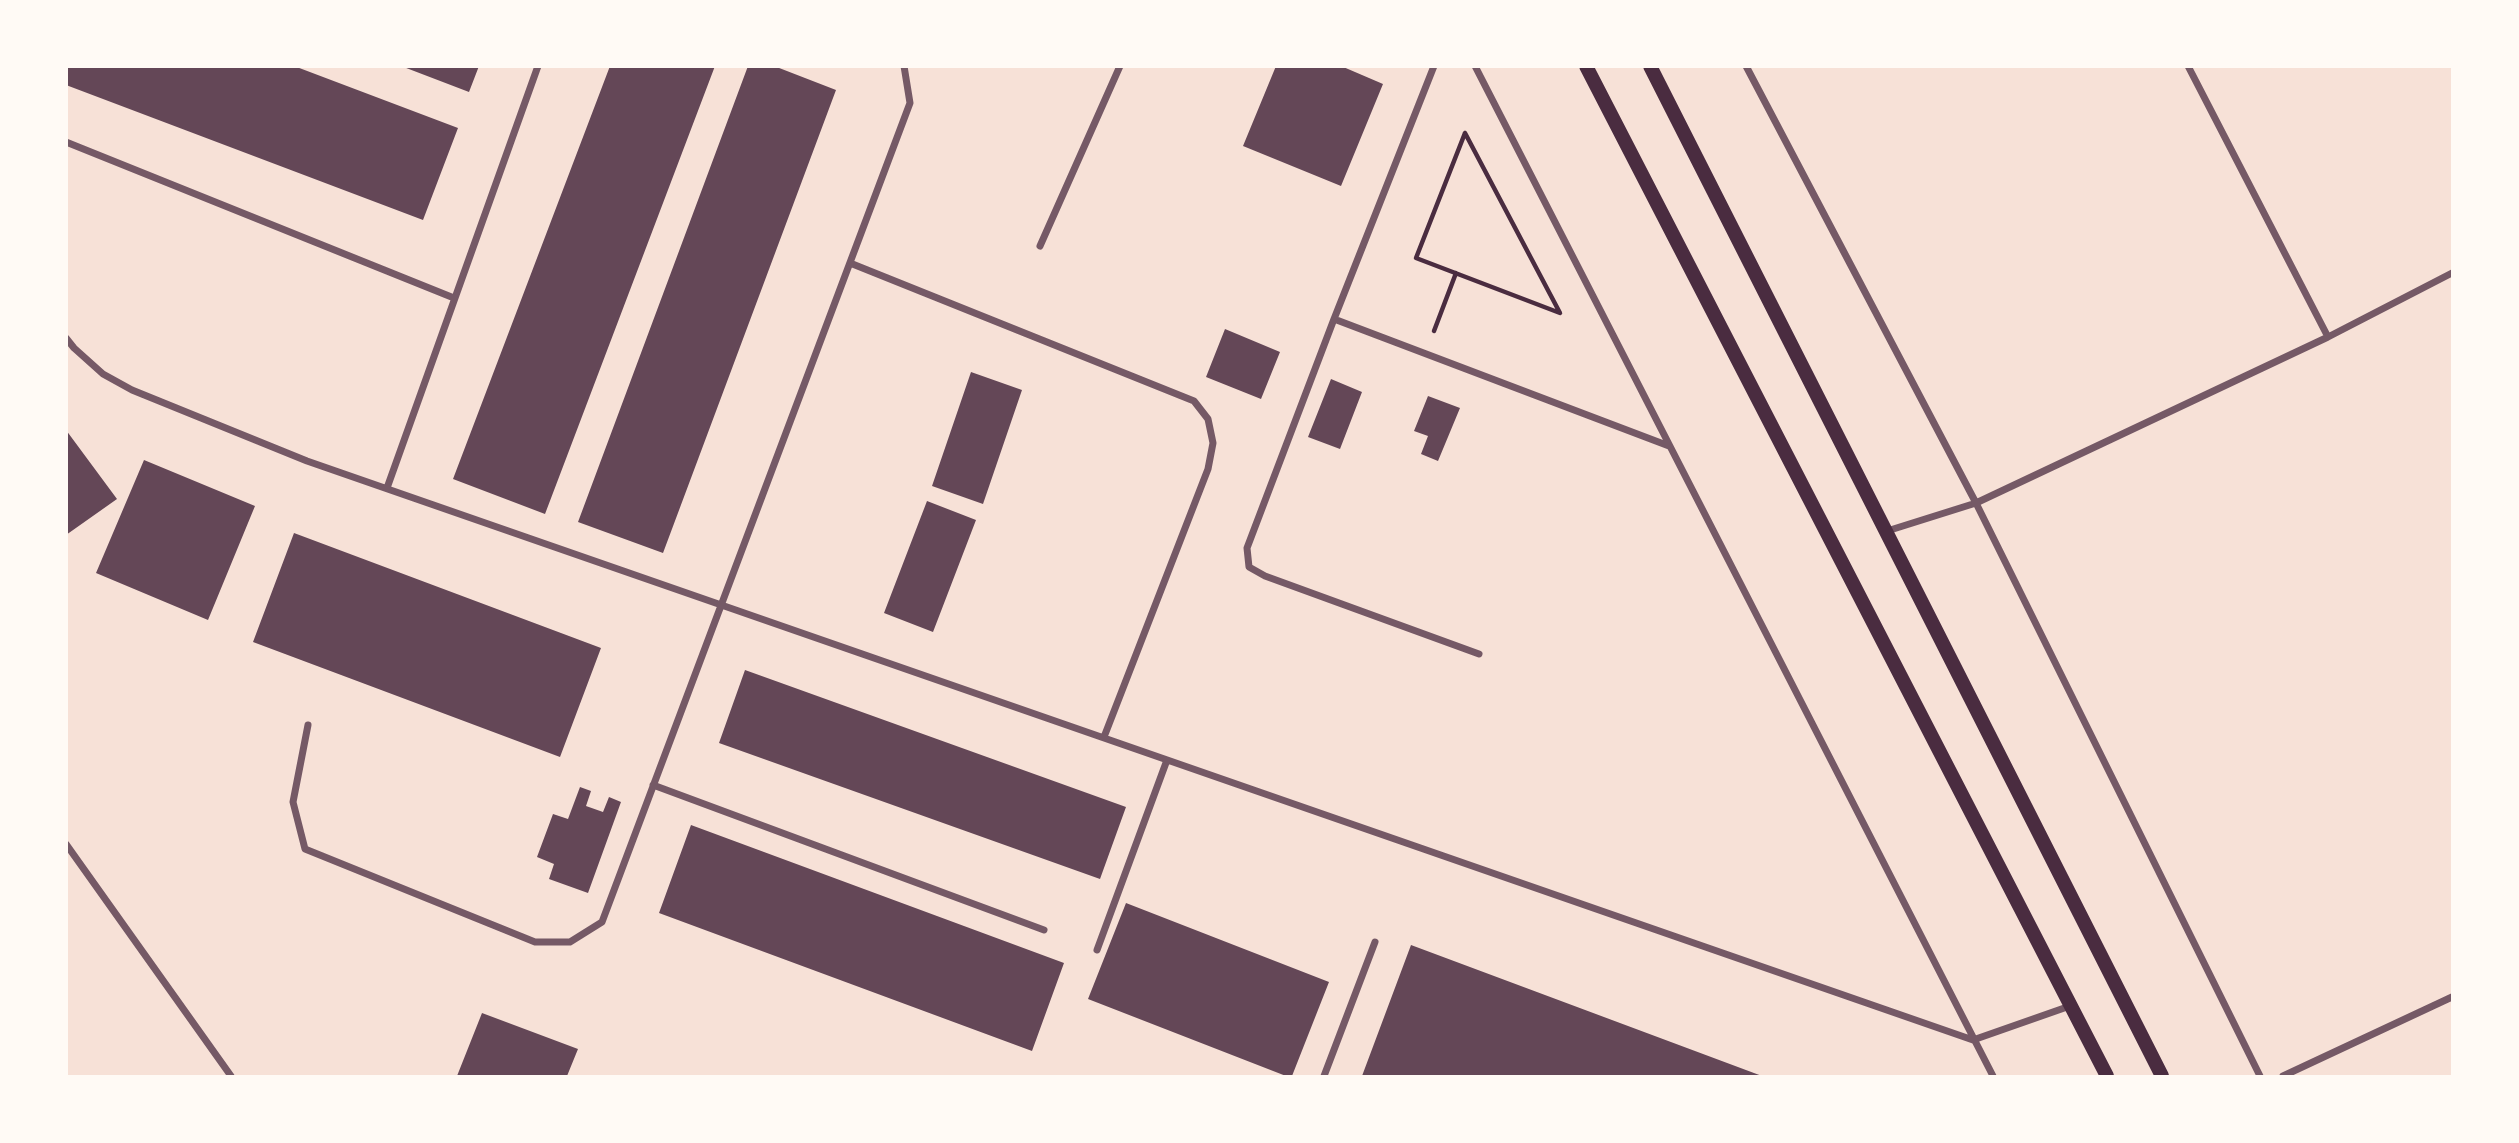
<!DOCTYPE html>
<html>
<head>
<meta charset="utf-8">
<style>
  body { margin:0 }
  #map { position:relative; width:2519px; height:1143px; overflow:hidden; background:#f7e1d7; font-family:Signika,sans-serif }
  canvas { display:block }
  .frame { position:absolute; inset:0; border:68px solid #fffaf5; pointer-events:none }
</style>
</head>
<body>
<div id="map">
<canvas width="2519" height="1143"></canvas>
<div class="frame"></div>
</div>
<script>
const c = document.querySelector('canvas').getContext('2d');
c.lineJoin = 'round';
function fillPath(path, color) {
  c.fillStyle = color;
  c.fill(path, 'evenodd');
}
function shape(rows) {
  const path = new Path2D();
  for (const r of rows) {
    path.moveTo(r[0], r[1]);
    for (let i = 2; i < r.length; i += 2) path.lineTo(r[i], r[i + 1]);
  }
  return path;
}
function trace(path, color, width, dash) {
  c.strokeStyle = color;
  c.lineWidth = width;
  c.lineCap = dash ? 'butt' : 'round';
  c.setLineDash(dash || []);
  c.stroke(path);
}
fillPath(shape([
  [66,66,294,66,458,128,423,220,66,85],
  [401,66,479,66,469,92],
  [610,66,715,66,545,514,453,479],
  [748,66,774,66,836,90,663,553,578,522],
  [1276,66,1341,66,1383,84,1341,186,1243,146],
  [1225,329,1280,352,1261,399,1206,377],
  [971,372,1022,390,983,504,932,486],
  [1331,379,1362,392,1340,449,1308,437],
  [1428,396,1460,408,1438,461,1421,454,1428,436,1414,431],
  [66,430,117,499,66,535],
  [144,460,255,506,208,620,96,573],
  [927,501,976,520,933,632,884,613],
  [294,533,601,648,560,757,253,642],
  [745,670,1126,807,1100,879,719,743],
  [580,787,591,791,586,806,603,812,609,797,621,802,588,893,549,879,554,864,537,857,553,814,568,819],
  [691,825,1064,963,1032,1051,659,913],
  [1126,903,1329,982,1292,1076,1286,1076,1088,999],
  [1411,945,1762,1076,1362,1076],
  [482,1013,578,1049,567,1076,457,1076]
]), '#644757');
trace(shape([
  [1465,133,1560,313,1416,258,1465,133],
  [1434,331,1456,273]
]), '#4a2c40', 4.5);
trace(shape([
  [1434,66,1334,319,1669,446],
  [1475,66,1993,1076],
  [1746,66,1976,503,2260,1076],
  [2188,66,2328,337],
  [66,142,454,298],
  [1040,246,1120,66],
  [850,263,1194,401,1208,419,1213,443,1208,469,1104,737],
  [1334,319,1247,548,1249,567,1265,576,1479,654],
  [66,338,74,348,103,374,132,390,307,461,1973,1040,2070,1006],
  [387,488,538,66],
  [1887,531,1976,503,2328,337,2452,273],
  [308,725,293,802,305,849,535,942,570,942,602,922,910,103,904,66],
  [653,785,1044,930],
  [66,844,231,1076],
  [1097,950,1167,760],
  [1324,1076,1375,942],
  [2283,1076,2452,997]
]), '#755966', 7);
trace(shape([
  [1586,66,2107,1076],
  [1650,66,2162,1076]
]), '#4a2c40', 14);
</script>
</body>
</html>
